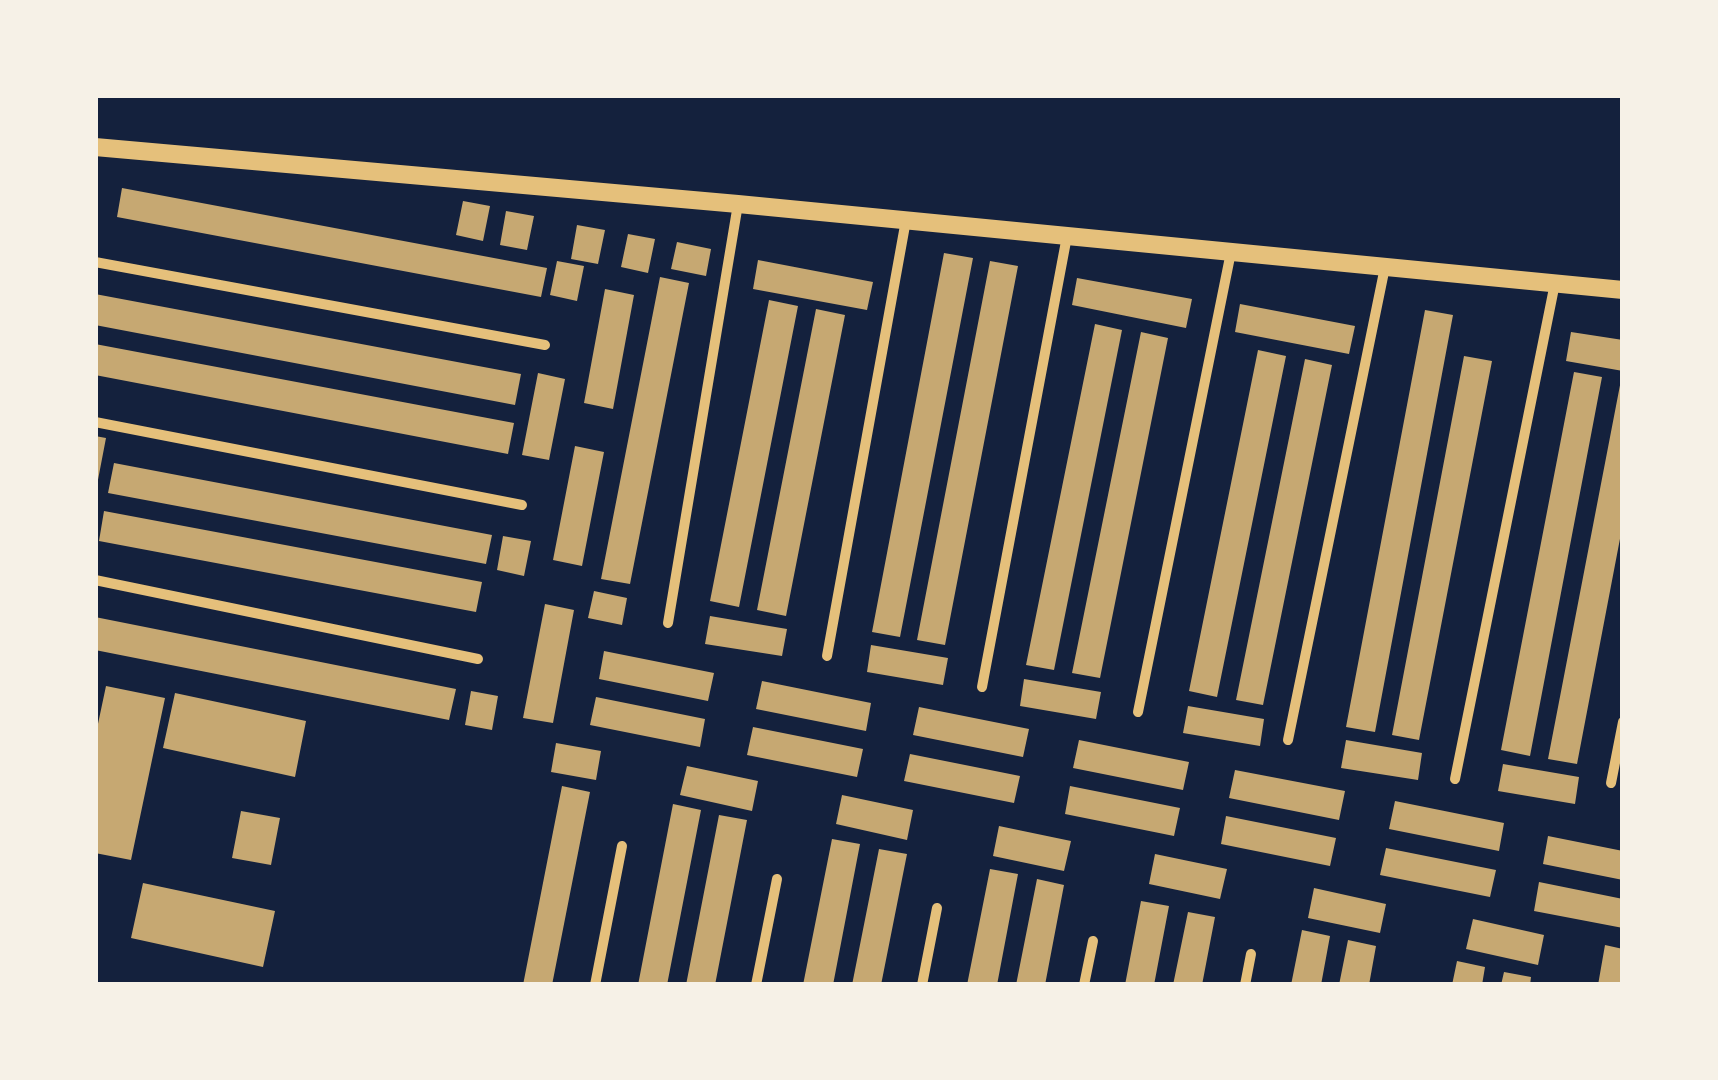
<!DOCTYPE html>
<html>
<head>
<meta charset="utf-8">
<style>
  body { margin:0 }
  #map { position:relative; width:1718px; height:1080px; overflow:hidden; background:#14213d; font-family:"Times New Roman",serif }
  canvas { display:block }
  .frame { position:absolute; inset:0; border:98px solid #f6f1e7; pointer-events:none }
</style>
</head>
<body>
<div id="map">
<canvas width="1718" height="1080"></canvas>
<div class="frame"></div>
</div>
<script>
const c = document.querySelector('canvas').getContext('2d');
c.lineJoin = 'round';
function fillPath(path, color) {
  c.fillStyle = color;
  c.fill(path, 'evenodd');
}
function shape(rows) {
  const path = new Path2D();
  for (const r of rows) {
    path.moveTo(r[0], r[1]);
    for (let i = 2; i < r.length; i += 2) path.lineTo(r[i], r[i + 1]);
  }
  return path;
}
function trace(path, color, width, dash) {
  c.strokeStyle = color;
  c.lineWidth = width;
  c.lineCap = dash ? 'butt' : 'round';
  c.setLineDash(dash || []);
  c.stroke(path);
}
fillPath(shape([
  [122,188,547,268,541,297,117,217],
  [463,201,490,206,483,241,456,235],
  [506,211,534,216,527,250,500,245],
  [577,225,605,230,598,264,571,259],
  [628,234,655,239,648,273,621,267],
  [677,242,711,249,706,276,671,269],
  [944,253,973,258,900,637,872,632],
  [758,260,873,282,867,310,753,289],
  [557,261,584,266,577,301,550,295],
  [990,261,1018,266,945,645,917,640],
  [660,277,689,283,630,584,601,579],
  [1077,278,1192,299,1186,328,1072,305],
  [605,289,634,295,613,409,584,403],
  [95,294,521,374,515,405,95,325],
  [769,300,798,306,739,607,710,601],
  [1240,304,1355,326,1349,354,1235,332],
  [816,309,845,315,786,616,757,610],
  [1425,310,1453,315,1375,732,1346,727],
  [1095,324,1122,330,1054,670,1026,665],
  [1141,332,1168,338,1100,678,1072,673],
  [1571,332,1623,340,1623,371,1566,361],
  [95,344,514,423,508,454,95,375],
  [1258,350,1286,356,1217,697,1189,691],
  [1464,356,1492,361,1419,740,1392,735],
  [1305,359,1332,365,1263,705,1236,700],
  [1574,372,1602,377,1530,756,1501,750],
  [538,373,565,379,549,460,522,455],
  [1621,380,1623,381,1623,523,1577,764,1548,759],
  [95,436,106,438,97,485,95,485],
  [575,446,604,452,582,566,553,560],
  [114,463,492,535,486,564,108,493],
  [104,511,482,582,476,612,99,541],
  [503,536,531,541,524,576,497,570],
  [594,591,627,598,622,625,588,618],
  [545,604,574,610,553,723,523,718],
  [710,616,787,629,782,656,705,644],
  [95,617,456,689,449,720,95,650],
  [871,645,948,658,943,685,867,672],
  [604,651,714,673,708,701,599,679],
  [1024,679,1101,692,1096,719,1020,706],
  [762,681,871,703,866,731,756,709],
  [106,686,165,698,131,860,95,853,95,738],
  [471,691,498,696,492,730,465,725],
  [175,693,306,721,295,777,163,748],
  [596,697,705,719,700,747,590,725],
  [1188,706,1264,719,1260,746,1183,733],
  [919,707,1029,729,1023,757,913,735],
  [753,727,863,749,857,777,747,755],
  [1079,740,1189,762,1183,790,1073,768],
  [1346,740,1422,753,1418,780,1341,768],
  [556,743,601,751,596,780,551,772],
  [910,754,1020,776,1014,803,904,781],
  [1503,764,1579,777,1575,804,1498,791],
  [687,766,758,781,752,811,680,795],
  [1235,770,1345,791,1339,820,1229,798],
  [562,786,590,792,552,985,523,985],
  [1070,786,1180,808,1174,836,1065,814],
  [842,795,913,810,907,840,836,824],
  [1395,801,1504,823,1499,851,1389,829],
  [673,804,701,810,667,985,638,985],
  [241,811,280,818,271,865,232,858],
  [719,815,747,820,715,985,686,985],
  [1226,816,1336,838,1330,866,1221,844],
  [999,826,1071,841,1064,871,993,856],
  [1548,836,1623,851,1623,880,1543,864],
  [832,839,860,844,833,985,803,985],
  [1386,848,1496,870,1490,897,1380,875],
  [879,849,907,854,881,985,852,985],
  [1155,854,1227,869,1220,899,1149,884],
  [990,869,1018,874,997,985,967,985],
  [1037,879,1064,885,1045,985,1016,985],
  [1539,882,1623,899,1623,928,1534,911],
  [143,883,275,911,263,967,131,938],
  [1314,888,1386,904,1380,933,1308,918],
  [1141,901,1169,906,1154,985,1125,985],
  [1188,912,1215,917,1202,985,1173,985],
  [1473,919,1544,935,1538,965,1466,949],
  [1302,930,1330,936,1321,985,1291,985],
  [1348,940,1376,946,1369,985,1339,985],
  [1605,945,1623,949,1623,985,1598,985],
  [1457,961,1485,967,1482,985,1452,985],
  [1504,972,1531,977,1530,985,1501,985]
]), '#c6a872');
trace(shape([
  [95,262,545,345],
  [95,422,522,505],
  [95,580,478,659],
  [668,623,738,204],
  [827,656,906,220],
  [982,687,1067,236],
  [1138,712,1231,252],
  [1288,740,1385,267],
  [1455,779,1555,283],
  [1611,783,1623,722],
  [595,985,622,846],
  [756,985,777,879],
  [922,985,937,908],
  [1084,985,1093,941],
  [1245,985,1251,954]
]), '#e5c07b', 10);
trace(shape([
  [95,147,738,204,1623,290]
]), '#e5c07b', 18);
</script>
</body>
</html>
